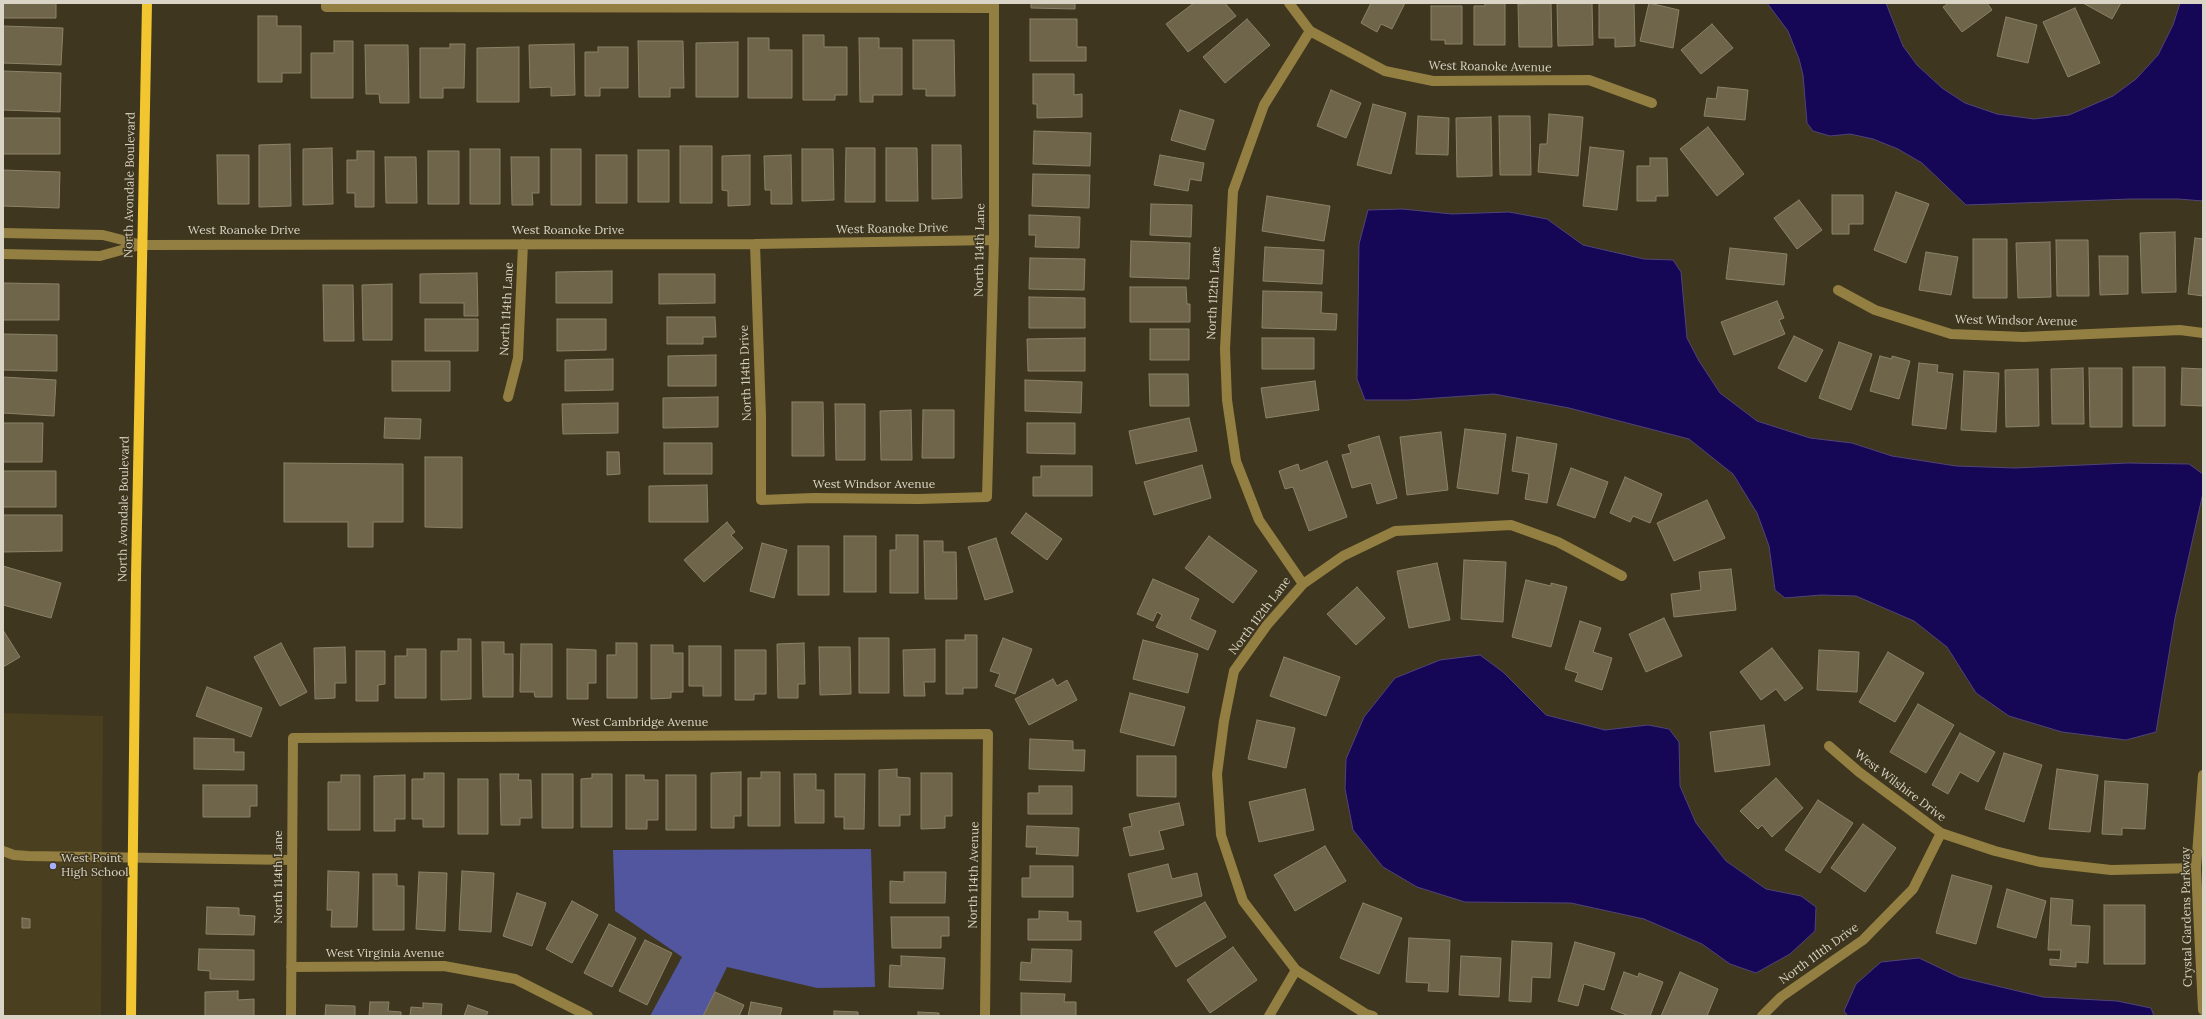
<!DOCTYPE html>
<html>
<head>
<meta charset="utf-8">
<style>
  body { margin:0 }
  #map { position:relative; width:2206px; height:1019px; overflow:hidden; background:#3e361e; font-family:Lora,serif }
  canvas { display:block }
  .frame { position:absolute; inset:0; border:4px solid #d9d4c5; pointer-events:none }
</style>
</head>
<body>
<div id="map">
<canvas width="2206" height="1019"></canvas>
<div class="frame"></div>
</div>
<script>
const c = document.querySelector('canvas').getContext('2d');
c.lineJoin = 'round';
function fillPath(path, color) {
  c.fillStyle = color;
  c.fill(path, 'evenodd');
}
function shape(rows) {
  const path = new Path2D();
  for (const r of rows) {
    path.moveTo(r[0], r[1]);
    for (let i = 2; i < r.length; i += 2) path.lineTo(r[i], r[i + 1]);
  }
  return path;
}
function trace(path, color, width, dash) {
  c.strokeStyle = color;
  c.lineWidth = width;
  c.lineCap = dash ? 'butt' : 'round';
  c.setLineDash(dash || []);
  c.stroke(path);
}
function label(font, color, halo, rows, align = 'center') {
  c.font = font + ' Lora,serif';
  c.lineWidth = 3;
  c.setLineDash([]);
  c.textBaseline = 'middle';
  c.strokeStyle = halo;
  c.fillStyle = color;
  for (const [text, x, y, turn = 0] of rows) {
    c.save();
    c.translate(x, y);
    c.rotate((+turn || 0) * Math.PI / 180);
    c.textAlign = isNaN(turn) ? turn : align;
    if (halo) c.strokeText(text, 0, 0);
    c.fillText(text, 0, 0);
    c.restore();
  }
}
fillPath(shape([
  [3,713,103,716,101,1016,3,1016]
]), '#4a3f1f');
fillPath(shape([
  [871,849,875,987,817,988,727,967,703,1016,650,1016,682,957,615,911,613,850]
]), '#52569f');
const water = shape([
  [1767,3,1886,3,1903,46,1917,65,1942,88,1965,103,1997,114,2034,119,2069,115,2113,96,2136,79,2158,55,2173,25,2180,3,2203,3,2203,201,2178,199,2131,199,1966,205,1922,163,1898,149,1873,139,1850,134,1830,136,1813,131,1807,123,1803,75,1799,59,1788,31,1767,3],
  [1402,209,1452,214,1509,212,1547,219,1583,245,1644,259,1673,260,1681,272,1687,338,1699,361,1720,393,1757,421,1810,438,1852,443,1892,456,1956,466,2015,468,2128,463,2189,464,2203,474,2203,493,2175,618,2156,732,2126,740,2062,732,2009,716,1976,693,1947,647,1914,621,1856,596,1821,595,1785,598,1775,590,1769,546,1757,513,1733,474,1689,439,1569,408,1494,394,1408,400,1365,400,1357,379,1359,244,1368,210,1402,209],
  [1480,655,1503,672,1546,715,1605,730,1648,725,1669,729,1679,742,1680,786,1696,823,1726,861,1766,889,1801,896,1816,907,1815,931,1790,954,1756,973,1730,964,1702,944,1644,919,1571,903,1465,902,1417,887,1383,867,1353,830,1345,789,1346,759,1364,717,1395,678,1440,660,1480,655],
  [1919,958,1959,977,2043,997,2117,1001,2151,1008,2154,1016,1848,1016,1844,1011,1856,984,1881,962,1919,958]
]);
fillPath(water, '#160656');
trace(water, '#504477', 1);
const building = shape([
  [3,3,56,3,56,18,3,18,3,3],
  [1031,3,1075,3,1075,9,1031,8,1031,3],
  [1194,3,1225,3,1236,16,1188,52,1166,24,1194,3],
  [1371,3,1405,3,1392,29,1381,24,1377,32,1361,23,1371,3],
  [1485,3,1505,3,1505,45,1474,45,1474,6,1485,6,1485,3],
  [1551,3,1552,47,1519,47,1518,4,1551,3],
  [1557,3,1592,3,1593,45,1558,46,1557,3],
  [1599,3,1634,3,1635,46,1615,47,1615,38,1599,38,1599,3],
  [1649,3,1679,10,1673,48,1640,41,1649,3],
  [1949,3,1987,3,1992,10,1962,32,1943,7,1949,3],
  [2083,3,2121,3,2112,19,2083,3],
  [1431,6,1462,6,1462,44,1445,44,1445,40,1431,40,1431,6],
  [2075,8,2100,63,2068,77,2043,22,2075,8],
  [258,16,277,16,277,26,301,26,301,73,282,73,282,82,258,82,258,16],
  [2006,17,2037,25,2028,63,1997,56,2006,17],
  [1030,19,1077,19,1077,47,1086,47,1086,61,1030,61,1030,19],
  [1247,19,1270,45,1225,83,1203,57,1247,19],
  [1712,24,1733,48,1701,74,1681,50,1712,24],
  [3,26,63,28,61,65,3,63,3,26],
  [803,35,824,35,824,47,847,47,847,95,835,95,835,100,803,100,803,35],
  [748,38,769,38,769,50,792,50,792,98,748,98,748,38],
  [859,38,879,38,879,48,902,48,902,95,873,95,873,102,860,102,859,38],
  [913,40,954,40,955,96,926,96,926,89,913,89,913,40],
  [334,41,353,41,353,98,311,98,311,53,334,53,334,41],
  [638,41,683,41,684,88,670,88,670,97,639,97,638,41],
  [738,42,738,97,696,97,696,43,738,42],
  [450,44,465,44,464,88,443,88,443,98,420,98,420,48,450,48,450,44],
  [574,44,575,95,551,96,551,87,530,88,529,45,574,44],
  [365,45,408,45,409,103,380,103,379,94,366,94,365,45],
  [519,47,519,102,477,102,477,48,519,47],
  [598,47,628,47,628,88,600,88,600,96,585,96,585,52,598,52,598,47],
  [3,71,61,73,60,112,3,110,3,71],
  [1033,74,1074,74,1074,95,1082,94,1082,117,1037,118,1037,104,1033,104,1033,74],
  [1718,87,1748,90,1745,120,1704,116,1707,98,1716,99,1718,87],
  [1331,90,1361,103,1346,138,1317,126,1331,90],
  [1373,104,1406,113,1391,174,1357,165,1373,104],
  [1180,110,1214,120,1205,150,1171,140,1180,110],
  [1549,114,1583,117,1578,176,1538,172,1540,144,1547,144,1549,114],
  [1418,116,1449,118,1448,155,1416,154,1418,116],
  [1499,116,1530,116,1531,175,1500,175,1499,116],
  [1491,117,1492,176,1457,177,1456,118,1491,117],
  [3,118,60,118,60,154,3,154,3,118],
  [1708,127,1744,174,1717,196,1680,149,1708,127],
  [1034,131,1091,133,1090,166,1033,164,1034,131],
  [290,144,291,206,259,207,259,145,290,144],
  [932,145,961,145,962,198,932,199,932,145],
  [680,146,712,146,712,203,680,203,680,146],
  [1590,147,1624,151,1617,210,1583,206,1590,147],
  [332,148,333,204,303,205,303,149,332,148],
  [846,148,875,148,875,202,845,202,846,148],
  [886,148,917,148,918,201,886,201,886,148],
  [470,149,500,149,500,204,470,204,470,149],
  [551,149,581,149,581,205,551,205,551,149],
  [802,149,833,149,834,200,802,201,802,149],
  [638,150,669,150,669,202,638,202,638,150],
  [357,151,374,151,374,207,355,207,355,193,347,193,347,160,357,160,357,151],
  [428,151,459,151,459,204,428,204,428,151],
  [217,155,249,155,249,204,218,204,217,155],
  [596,155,627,155,627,203,596,203,596,155],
  [750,155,750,205,728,206,728,191,722,190,722,156,750,155],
  [791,155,792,204,771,204,771,190,765,190,764,156,791,155],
  [1160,155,1204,163,1201,181,1190,179,1188,191,1154,185,1160,155],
  [385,157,416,157,417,203,386,203,385,157],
  [511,157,539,157,539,193,532,193,533,205,512,205,511,157],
  [1650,158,1667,158,1668,196,1656,196,1656,201,1637,201,1637,166,1650,166,1650,158],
  [3,170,60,172,59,208,3,206,3,170],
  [1033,174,1090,175,1089,208,1032,206,1033,174],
  [1896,192,1929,204,1906,263,1874,250,1896,192],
  [1832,195,1863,195,1863,224,1849,224,1849,234,1832,234,1832,195],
  [1267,196,1330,206,1324,241,1262,231,1267,196],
  [1799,200,1822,230,1797,249,1774,218,1799,200],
  [1151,204,1192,205,1191,237,1150,235,1151,204],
  [1029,215,1080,217,1079,248,1035,247,1036,235,1029,235,1029,215],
  [2175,232,2176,292,2142,293,2140,233,2175,232],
  [2195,238,2203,239,2203,296,2188,294,2195,238],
  [1973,239,2007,239,2007,298,1973,298,1973,239],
  [2056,240,2088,240,2089,296,2057,296,2056,240],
  [1131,241,1190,243,1189,279,1130,277,1131,241],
  [2050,242,2051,297,2018,298,2016,243,2050,242],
  [1265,247,1324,250,1322,284,1263,281,1265,247],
  [1730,248,1787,254,1784,285,1726,279,1730,248],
  [1926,252,1958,257,1951,295,1919,290,1926,252],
  [2099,256,2128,256,2128,294,2100,295,2099,256],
  [1030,258,1085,259,1084,290,1029,289,1030,258],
  [612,271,612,303,556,303,556,272,612,271],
  [477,273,478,316,464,316,464,303,420,303,420,274,477,273],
  [659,274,715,274,715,303,659,304,659,274],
  [3,283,59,284,59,320,3,320,3,283],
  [392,284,392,340,363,340,362,285,392,284],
  [323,285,353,285,354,341,324,341,323,285],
  [1130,287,1186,287,1187,304,1190,304,1190,322,1130,322,1130,287],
  [1263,291,1322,292,1321,313,1337,314,1336,330,1262,328,1263,291],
  [1029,297,1085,298,1085,328,1029,328,1029,297],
  [1777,301,1784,318,1779,320,1785,334,1734,355,1721,322,1777,301],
  [667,317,715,317,716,337,703,337,703,344,667,344,667,317],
  [425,319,478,319,478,351,425,351,425,319],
  [557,319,606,319,606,350,557,351,557,319],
  [1150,329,1189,329,1189,360,1150,360,1150,329],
  [3,334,57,335,57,371,3,370,3,334],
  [1794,336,1823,350,1806,382,1778,368,1794,336],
  [1085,338,1085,371,1028,371,1027,339,1085,338],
  [1262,338,1314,338,1314,369,1262,369,1262,338],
  [1839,342,1872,354,1851,410,1819,398,1839,342],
  [716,355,716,386,668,386,668,356,716,355],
  [1880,356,1892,359,1892,356,1910,361,1899,399,1870,391,1880,356],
  [613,359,613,390,565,391,565,360,613,359],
  [392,361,450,361,450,391,392,391,392,361],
  [1919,363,1938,365,1937,372,1953,374,1946,429,1912,425,1919,363],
  [2133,367,2165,367,2165,426,2133,426,2133,367],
  [2083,368,2084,424,2052,424,2051,369,2083,368],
  [2089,368,2122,368,2122,427,2090,427,2089,368],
  [2182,368,2203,369,2203,406,2181,405,2182,368],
  [2038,369,2039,426,2006,427,2005,370,2038,369],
  [1964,371,1999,373,1996,432,1961,430,1964,371],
  [1149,374,1188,374,1189,406,1150,406,1149,374],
  [3,377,56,380,54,416,3,413,3,377],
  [1025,380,1082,382,1081,413,1025,411,1025,380],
  [1315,381,1319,410,1266,418,1261,388,1315,381],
  [718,397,718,427,663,428,663,398,718,397],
  [792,402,823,402,824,456,792,456,792,402],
  [618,403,618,433,563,434,562,404,618,403],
  [835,404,865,404,865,460,836,460,835,404],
  [911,410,912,460,881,460,880,411,911,410],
  [923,410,954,410,954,458,922,458,923,410],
  [385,418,421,419,420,439,384,438,385,418],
  [1189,418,1197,451,1136,464,1129,431,1189,418],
  [3,423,43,423,42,462,3,462,3,423],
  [1027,423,1075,423,1075,454,1027,453,1027,423],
  [1465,429,1506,434,1498,494,1457,488,1465,429],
  [1441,432,1448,490,1407,495,1400,437,1441,432],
  [1379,436,1397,498,1377,504,1371,483,1352,488,1342,455,1351,453,1348,445,1379,436],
  [1517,437,1557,444,1547,503,1525,499,1529,474,1512,471,1517,437],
  [664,443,712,443,712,474,664,474,664,443],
  [607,452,619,452,620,474,607,475,607,452],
  [425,457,462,457,462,528,425,527,425,457],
  [1327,461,1347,517,1309,531,1293,487,1285,489,1279,471,1298,464,1300,471,1327,461],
  [284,463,403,464,403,522,373,522,373,547,348,547,348,522,284,522,284,463],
  [1202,465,1211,498,1154,515,1144,482,1202,465],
  [1041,466,1092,466,1092,496,1033,496,1033,477,1041,477,1041,466],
  [1571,468,1608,482,1595,518,1557,505,1571,468],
  [3,471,56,471,56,507,3,507,3,471],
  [1625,477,1662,494,1650,523,1633,516,1630,522,1610,513,1625,477],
  [707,485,708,522,649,522,649,486,707,485],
  [1707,500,1725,538,1674,561,1657,523,1707,500],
  [1026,513,1062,539,1047,560,1011,533,1026,513],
  [3,515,62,515,62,551,3,552,3,515],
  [727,522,735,532,731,535,743,548,704,582,684,560,727,522],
  [896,535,918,535,918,593,890,593,890,550,896,550,896,535],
  [844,536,876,536,876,592,844,592,844,536],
  [1209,536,1257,571,1233,603,1185,568,1209,536],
  [996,538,1013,592,985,600,968,547,996,538],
  [924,541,943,541,943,552,956,552,957,599,925,599,924,541],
  [762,543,787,550,774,598,750,591,762,543],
  [798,546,829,546,829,595,798,595,798,546],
  [1464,560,1506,562,1503,622,1461,619,1464,560],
  [1437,563,1450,620,1409,628,1397,571,1437,563],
  [3,566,61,583,51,618,3,605,3,566],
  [1731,569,1736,610,1674,617,1671,594,1701,590,1699,572,1731,569],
  [1153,579,1199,599,1190,619,1216,631,1208,650,1156,627,1162,615,1157,612,1153,621,1137,614,1153,579],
  [1526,580,1551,586,1551,583,1567,587,1551,647,1512,637,1526,580],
  [1357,587,1385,618,1356,645,1327,614,1357,587],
  [1664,618,1682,656,1646,672,1629,634,1664,618],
  [1580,621,1601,628,1593,652,1612,658,1602,690,1575,681,1578,673,1565,669,1580,621],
  [3,630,20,657,3,667,3,630],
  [965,635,977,635,977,688,963,688,963,694,946,694,946,640,965,640,965,635],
  [859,638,889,638,889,693,859,693,859,638],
  [1003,638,1032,649,1015,694,995,686,1000,674,990,671,1003,638],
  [458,639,471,639,471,699,441,700,441,651,458,651,458,639],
  [1143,640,1198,654,1188,693,1133,679,1143,640],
  [482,642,504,642,504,654,513,654,513,697,483,697,482,642],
  [281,643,307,692,280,706,254,657,281,643],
  [616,643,637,643,637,698,607,698,607,655,616,655,616,643],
  [804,643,805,684,798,684,798,698,778,698,777,644,804,643],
  [521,644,552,644,552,697,535,697,534,692,520,692,521,644],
  [651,645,673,645,673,653,683,653,683,692,671,692,671,698,651,699,651,645],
  [689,646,721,646,721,696,703,696,703,686,689,686,689,646],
  [345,647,346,683,335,683,335,698,315,699,314,648,345,647],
  [819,647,850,647,851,694,820,695,819,647],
  [1772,648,1803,688,1785,701,1776,689,1761,700,1740,672,1772,648],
  [407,649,426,649,426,698,395,698,395,656,407,656,407,649],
  [567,649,596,650,596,683,588,683,588,699,567,699,567,649],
  [935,649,935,682,924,682,925,696,904,696,903,650,935,649],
  [735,650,766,650,766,694,754,694,754,700,735,700,735,650],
  [1819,650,1859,652,1857,692,1817,690,1819,650],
  [356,651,385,651,385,684,378,685,378,701,356,701,356,651],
  [1888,652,1924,673,1895,722,1859,702,1888,652],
  [1284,657,1340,677,1326,716,1270,696,1284,657],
  [1053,679,1057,686,1067,680,1077,700,1029,725,1015,699,1053,679],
  [207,687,262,708,251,737,196,716,207,687],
  [1130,693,1185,707,1174,746,1120,732,1130,693],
  [1918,704,1954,725,1926,773,1890,752,1918,704],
  [1257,720,1295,728,1286,768,1248,759,1257,720],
  [1764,725,1770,765,1715,772,1710,732,1764,725],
  [1960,733,1995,752,1978,782,1960,772,1948,794,1932,785,1960,733],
  [194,738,234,739,234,752,244,752,244,770,194,769,194,738],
  [1030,739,1073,741,1073,750,1085,750,1084,771,1029,769,1030,739],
  [2004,753,2042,765,2024,822,1985,809,2004,753],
  [1137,756,1176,756,1176,797,1137,796,1137,756],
  [897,769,897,777,910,778,910,815,900,815,900,826,879,826,879,770,897,769],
  [2057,769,2098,775,2090,832,2049,829,2057,769],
  [741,772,741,816,734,816,734,828,711,828,711,773,741,772],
  [761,772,780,772,780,826,748,826,748,778,761,778,761,772],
  [424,773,444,773,444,827,423,827,423,819,412,819,412,779,424,779,424,773],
  [921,773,952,773,952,816,945,816,945,828,921,829,921,773],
  [500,774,519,774,518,780,531,780,532,818,520,818,520,825,501,825,500,774],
  [542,774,573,774,573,828,542,828,542,774],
  [592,774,612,774,612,827,581,827,581,779,592,778,592,774],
  [794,774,816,774,816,790,824,790,824,823,795,823,794,774],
  [835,774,865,774,864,829,844,829,844,817,835,817,835,774],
  [341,775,360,775,360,830,328,830,328,782,341,782,341,775],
  [405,775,405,819,395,819,395,831,374,831,374,776,405,775],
  [626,775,644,775,644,780,658,780,658,820,647,820,647,829,626,829,626,775],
  [666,775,696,775,696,830,666,830,666,775],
  [1776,778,1803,808,1772,837,1762,825,1758,829,1740,811,1776,778],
  [458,779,488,779,488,834,458,834,458,779],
  [2105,781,2148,784,2145,829,2122,828,2122,835,2102,834,2105,781],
  [203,785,257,785,257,806,250,806,250,817,203,817,203,785],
  [1039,786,1072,786,1072,814,1028,814,1028,793,1039,793,1039,786],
  [1305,789,1314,830,1259,842,1249,802,1305,789],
  [1818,800,1853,823,1820,873,1785,850,1818,800],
  [1179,803,1184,825,1159,831,1164,849,1130,856,1123,828,1132,826,1129,814,1179,803],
  [1863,824,1896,848,1865,892,1831,868,1863,824],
  [1027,826,1079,828,1078,856,1036,854,1037,847,1026,847,1027,826],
  [1325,846,1346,881,1295,911,1274,875,1325,846],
  [1168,864,1172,879,1197,873,1202,896,1137,912,1128,874,1168,864],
  [1030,866,1073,866,1073,897,1022,897,1022,878,1030,878,1030,866],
  [328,871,359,872,357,927,331,927,332,910,327,910,328,871],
  [462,871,494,873,491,932,459,930,462,871],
  [419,872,447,873,445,931,416,929,419,872],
  [904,872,946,872,945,903,890,903,890,881,904,882,904,872],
  [373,874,397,874,397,886,404,886,404,930,373,930,373,874],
  [1952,875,1992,886,1976,944,1936,933,1952,875],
  [2007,889,2046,901,2036,938,1997,927,2007,889],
  [517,893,546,903,532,946,503,936,517,893],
  [2051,898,2073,900,2071,925,2090,926,2088,963,2076,962,2076,967,2050,965,2050,959,2060,960,2061,950,2048,950,2051,898],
  [572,901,598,915,572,963,546,949,572,901],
  [1205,902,1226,937,1176,967,1154,932,1205,902],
  [1363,903,1402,918,1379,974,1340,958,1363,903],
  [2104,905,2145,905,2145,964,2104,964,2104,905],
  [207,907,239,908,239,915,255,916,254,935,206,934,207,907],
  [1039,911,1068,912,1068,921,1081,921,1081,940,1028,940,1028,919,1039,919,1039,911],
  [891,917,949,917,949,936,941,936,941,948,892,948,891,917],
  [22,918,30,919,30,928,22,928,22,918],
  [609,924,636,938,612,987,584,973,609,924],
  [1409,938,1450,940,1448,992,1428,991,1429,983,1406,982,1409,938],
  [645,940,672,953,647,1005,619,991,645,940],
  [1512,941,1552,943,1550,978,1532,977,1531,1002,1509,1001,1512,941],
  [1575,942,1615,953,1604,990,1584,984,1578,1006,1558,1001,1575,942],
  [1233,947,1257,980,1210,1013,1187,980,1233,947],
  [199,949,254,950,254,980,210,979,210,971,198,970,199,949],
  [1032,949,1072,950,1071,982,1020,980,1021,962,1031,963,1032,949],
  [901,956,945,958,943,989,889,987,890,965,901,966,901,956],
  [1461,956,1501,958,1499,997,1459,995,1461,956],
  [1624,972,1638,977,1639,973,1663,982,1650,1016,1629,1016,1611,1009,1624,972],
  [1680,972,1718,989,1707,1016,1661,1016,1680,972],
  [238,991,238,1000,254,999,254,1016,205,1016,205,992,238,991],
  [715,992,744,1005,739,1016,703,1016,715,992],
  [1021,993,1065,994,1064,1002,1076,1002,1076,1016,1021,1016,1021,993],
  [370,1002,389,1002,388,1011,401,1012,401,1016,369,1016,370,1002],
  [751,1002,782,1008,780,1016,748,1016,751,1002],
  [423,1003,442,1004,441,1016,410,1016,411,1007,423,1008,423,1003],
  [326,1005,355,1006,355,1016,325,1016,326,1005],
  [468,1005,488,1012,486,1016,464,1016,468,1005],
  [834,1011,858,1012,858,1016,834,1016,834,1011],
  [918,1012,939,1013,939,1016,918,1016,918,1012]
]);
fillPath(building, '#6e654b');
trace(building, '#8b8268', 1);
trace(shape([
  [326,3,326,7,994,8],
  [1289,3,1310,31,1264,105,1233,191,1225,349,1227,400,1236,461,1259,520,1303,584,1267,625,1234,671,1224,721,1217,774,1221,835,1243,901,1296,970,1366,1014,1373,1016],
  [1310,31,1385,71,1433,81,1589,80,1652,103],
  [3,233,103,235,142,245,755,244,994,240],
  [755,244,761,416,761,500,814,498,919,499,987,497,994,240,994,3],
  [3,254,100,256,140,245],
  [1838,290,1875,310,1951,334,2023,337,2180,330,2203,333],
  [508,397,518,358,523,244],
  [1303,584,1343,556,1395,531,1511,525,1558,542,1622,576],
  [1829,746,1859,772,1941,833,1995,851,2040,862,2111,870,2196,868],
  [2203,775,2196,868,2203,1010],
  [3,851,14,855,28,856,292,860],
  [291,967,444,966,515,979,588,1016],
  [291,1016,293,738,988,734,985,1016],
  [1269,1016,1296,970],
  [1762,1016,1781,997,1863,940,1913,889,1941,833]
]), '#947f42', 10);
trace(shape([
  [131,1016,136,576,147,3]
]), '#f1c631', 10);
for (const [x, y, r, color] of [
  [53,866,4,"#a8b0fc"]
]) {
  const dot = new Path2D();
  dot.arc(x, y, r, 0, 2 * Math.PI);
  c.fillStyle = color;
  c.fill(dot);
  trace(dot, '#3e361e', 1.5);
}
label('12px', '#d9d4c5', '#3e361e', [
  ["West Roanoke Avenue",1490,67,1],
  ["North Avondale Boulevard",130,185,-89],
  ["West Roanoke Drive",892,229,-1],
  ["West Roanoke Drive",244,231],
  ["West Roanoke Drive",568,231],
  ["North 114th Lane",980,250,-89],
  ["North 112th Lane",1214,293,-87],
  ["North 114th Lane",507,309,-87],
  ["West Windsor Avenue",2016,321,1],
  ["North 114th Drive",746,373,-92],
  ["West Windsor Avenue",874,485],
  ["North Avondale Boulevard",124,509,-89],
  ["North 112th Lane",1260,616,-53],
  ["West Cambridge Avenue",640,723],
  ["West Wilshire Drive",1900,786,37],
  ["North 114th Avenue",974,875,-89],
  ["North 114th Lane",279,877,-90],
  ["Crystal Gardens Parkway",2187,917,-91],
  ["West Virginia Avenue",385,954],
  ["North 111th Drive",1819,954,-36]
]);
label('12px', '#d9d4c5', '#3e361e', [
  ["West Point",61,859],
  ["High School",61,873]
], 'left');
</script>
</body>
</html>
